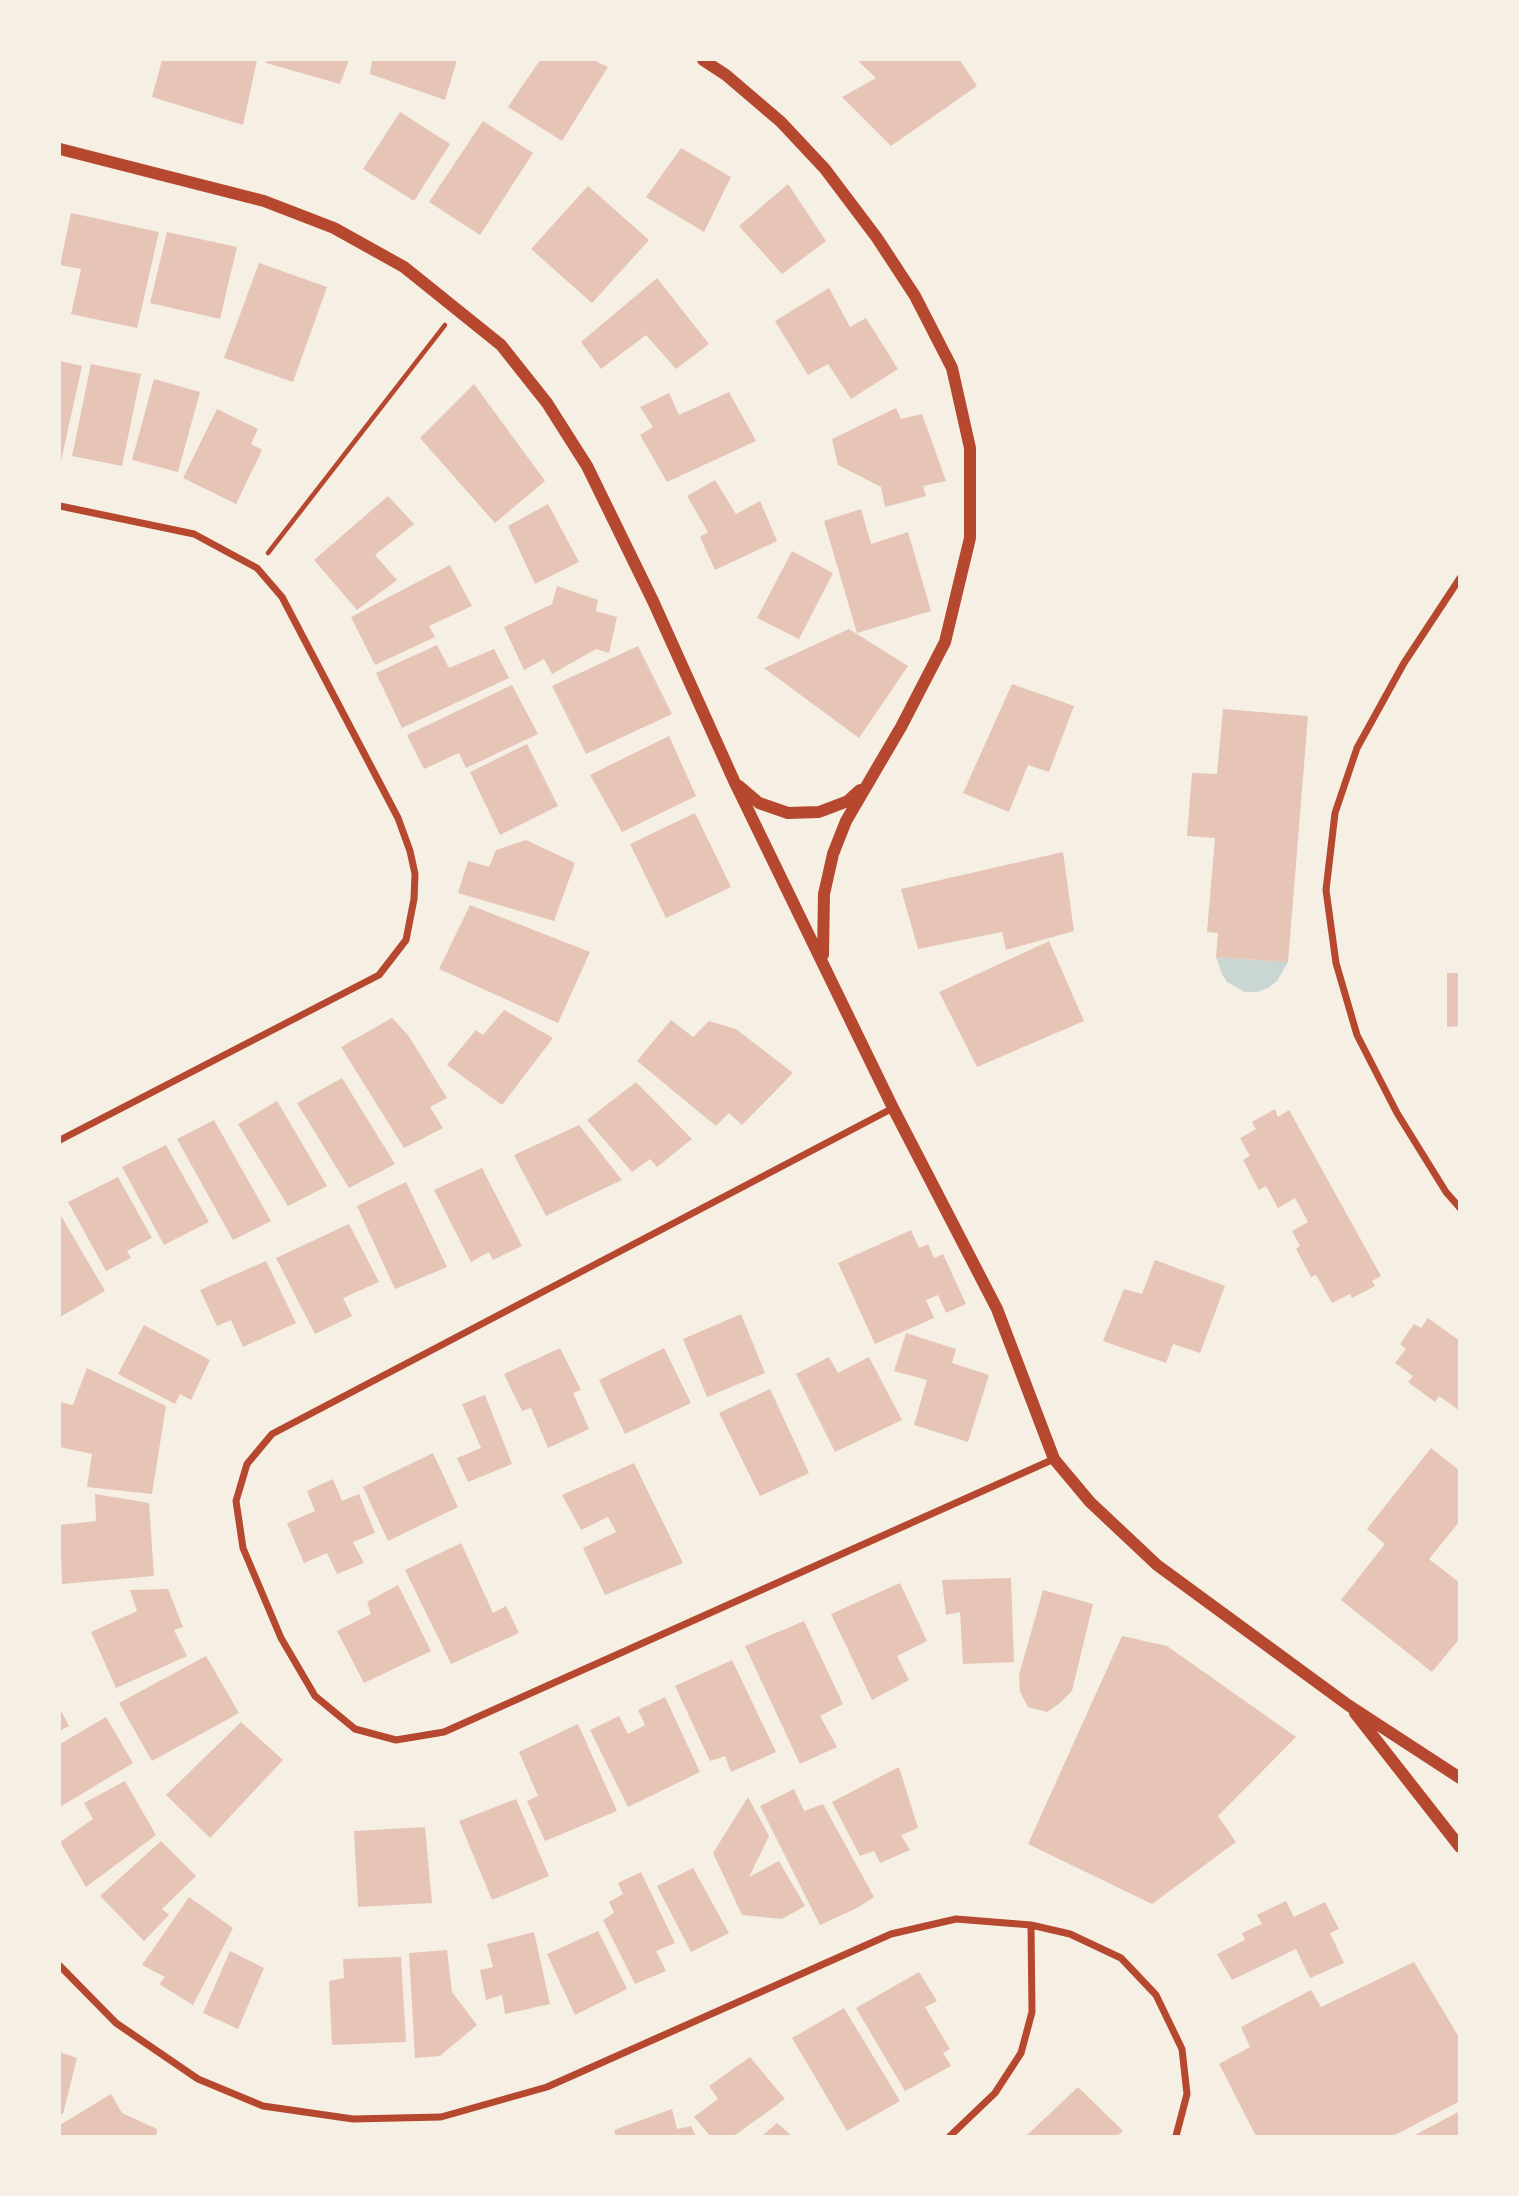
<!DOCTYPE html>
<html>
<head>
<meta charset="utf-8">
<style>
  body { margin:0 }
  #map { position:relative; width:1519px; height:2196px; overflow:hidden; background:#f6efe4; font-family:Signika,sans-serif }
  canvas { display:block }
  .frame { position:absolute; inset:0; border:61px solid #f6efe4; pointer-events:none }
</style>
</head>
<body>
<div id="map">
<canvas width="1519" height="2196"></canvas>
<div class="frame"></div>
</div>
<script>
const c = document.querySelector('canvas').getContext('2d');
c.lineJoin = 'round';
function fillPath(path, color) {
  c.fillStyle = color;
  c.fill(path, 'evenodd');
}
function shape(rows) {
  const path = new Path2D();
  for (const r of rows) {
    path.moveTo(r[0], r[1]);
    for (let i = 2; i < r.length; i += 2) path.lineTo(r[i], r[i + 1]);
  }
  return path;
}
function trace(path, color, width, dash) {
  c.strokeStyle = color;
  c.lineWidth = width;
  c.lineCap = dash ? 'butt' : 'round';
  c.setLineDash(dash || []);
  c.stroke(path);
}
fillPath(shape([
  [1216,957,1288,962,1277,981,1268,988,1257,992,1245,992,1227,982,1222,974]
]), '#c9d6d2');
fillPath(shape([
  [162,60,257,60,243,125,152,97],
  [267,60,349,60,340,84,266,63],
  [372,60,457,60,445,100,370,74],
  [540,60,593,60,608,67,562,141,508,107],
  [857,60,960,60,977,86,891,146,842,97,876,78],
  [400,112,450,144,414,201,363,169],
  [483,121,533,153,480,235,429,202],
  [681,148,731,177,704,232,646,197],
  [788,184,826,241,782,274,739,226],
  [588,186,649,240,592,303,531,249],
  [71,213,159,232,137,328,71,314,81,269,60,265],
  [167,232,237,247,220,319,150,303],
  [259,263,327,287,293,382,224,358],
  [657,278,709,344,676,369,646,335,601,369,581,342],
  [829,288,850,327,866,318,898,369,851,399,828,364,808,375,775,321],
  [60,361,82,366,61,461,60,461],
  [91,364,141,374,122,466,72,456],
  [154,379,200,392,178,472,132,460],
  [474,384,545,481,495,523,420,438],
  [729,392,756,441,667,482,640,435,653,427,640,407,669,393,679,415],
  [896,408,901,419,922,414,946,481,923,486,926,496,885,507,881,487,838,465,832,439],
  [217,409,258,429,251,444,262,450,236,504,183,478],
  [715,480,736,514,760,501,777,541,715,570,700,537,708,532,687,496],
  [388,496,414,524,375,555,397,580,357,610,314,560],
  [548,504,579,562,535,584,508,526],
  [861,509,871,544,908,532,931,611,857,633,824,521],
  [792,551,833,573,799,639,757,618],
  [450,565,472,606,429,626,435,637,375,665,351,617],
  [557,586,598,600,596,611,617,617,609,653,596,649,552,674,544,659,524,670,504,627,552,604],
  [849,629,908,666,859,738,764,668],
  [437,645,449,668,494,649,509,678,402,728,376,673],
  [638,646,672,714,586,754,552,686],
  [1012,684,1074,706,1049,772,1028,765,1009,812,963,793],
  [512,685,538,734,466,768,459,753,424,769,407,735],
  [1223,709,1308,716,1288,962,1216,957,1218,933,1207,932,1215,838,1187,836,1192,773,1217,774],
  [669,736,696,796,622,832,590,775],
  [527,744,558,806,500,835,470,772],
  [695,813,731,887,666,918,630,844],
  [526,840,575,863,554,921,458,893,468,861,489,867,496,850],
  [1063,852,1074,931,1006,950,1002,932,918,949,901,889],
  [470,905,590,952,558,1023,439,969],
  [1049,941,1084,1021,977,1067,939,992],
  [1447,973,1460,973,1460,1026,1447,1027],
  [504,1010,553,1038,502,1105,447,1065,476,1030,483,1035],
  [392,1018,408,1035,447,1098,430,1107,443,1128,404,1148,341,1047],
  [671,1020,693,1037,709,1021,736,1029,793,1073,742,1125,729,1113,716,1126,637,1061],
  [342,1078,395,1164,349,1188,297,1103],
  [636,1082,692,1139,657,1167,650,1159,632,1172,587,1120],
  [277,1101,327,1186,288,1206,238,1124],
  [1275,1109,1278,1117,1289,1110,1381,1276,1372,1281,1375,1286,1352,1298,1350,1294,1332,1303,1316,1275,1311,1277,1296,1249,1300,1246,1292,1231,1308,1222,1295,1198,1278,1208,1266,1186,1259,1190,1243,1160,1250,1156,1240,1138,1256,1129,1252,1122],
  [214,1120,271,1221,233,1240,177,1139],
  [579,1125,622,1180,546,1216,514,1155],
  [166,1145,209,1222,164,1245,122,1167],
  [482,1168,522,1246,493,1260,489,1252,471,1262,434,1190],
  [118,1177,152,1238,127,1251,131,1258,106,1271,68,1202],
  [406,1182,447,1267,395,1289,357,1206],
  [60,1214,105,1291,60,1317],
  [349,1224,379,1282,343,1298,352,1316,315,1334,276,1258],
  [911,1230,919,1248,928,1244,934,1258,943,1254,966,1304,946,1313,938,1295,926,1300,934,1318,875,1344,838,1263],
  [1155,1260,1225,1286,1200,1353,1173,1344,1166,1363,1103,1341,1124,1289,1142,1294],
  [266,1261,296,1323,243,1347,231,1320,217,1326,200,1290],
  [741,1314,765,1373,707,1397,683,1339],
  [1428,1318,1460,1341,1460,1411,1439,1396,1435,1402,1408,1382,1413,1376,1395,1363,1406,1349,1400,1344,1414,1324,1421,1328],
  [144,1325,210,1360,191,1400,180,1394,175,1404,118,1374],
  [906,1333,956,1349,952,1363,989,1375,968,1442,914,1425,927,1380,894,1371],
  [560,1348,581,1390,573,1393,589,1429,548,1448,531,1408,522,1411,504,1374],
  [664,1348,691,1403,625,1434,599,1380],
  [829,1357,838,1373,869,1357,902,1420,835,1452,796,1374],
  [87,1368,166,1406,152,1494,87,1487,92,1454,60,1447,60,1402,73,1405],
  [770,1389,809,1473,760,1496,719,1413],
  [485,1395,512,1464,468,1482,457,1458,481,1448,462,1404],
  [1431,1448,1460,1471,1460,1521,1429,1559,1460,1583,1460,1638,1432,1672,1341,1600,1385,1544,1367,1529],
  [433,1453,458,1507,388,1541,363,1487],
  [634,1463,683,1563,605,1595,583,1548,616,1532,608,1517,581,1530,562,1495],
  [333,1479,342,1501,359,1494,375,1533,353,1542,364,1563,337,1574,327,1553,304,1563,287,1523,315,1511,307,1491],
  [95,1494,149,1503,154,1576,62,1584,60,1525,96,1521],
  [461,1543,493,1613,506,1606,519,1633,451,1664,405,1570],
  [1011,1578,1014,1662,963,1664,960,1612,946,1615,942,1580],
  [900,1583,927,1641,897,1656,909,1680,872,1700,831,1614],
  [398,1585,431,1651,364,1683,337,1631,371,1614,367,1602],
  [168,1589,183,1627,174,1630,187,1656,116,1688,91,1632,137,1611,130,1590],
  [1043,1590,1093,1604,1072,1691,1060,1703,1047,1712,1028,1707,1020,1692,1019,1675],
  [804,1621,843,1704,820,1716,837,1747,800,1764,745,1646],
  [1122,1636,1167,1646,1296,1737,1218,1816,1236,1842,1152,1904,1028,1844],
  [206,1656,239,1713,152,1761,119,1703],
  [732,1660,776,1752,731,1772,725,1756,710,1761,675,1686],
  [665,1697,700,1772,628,1807,590,1730,619,1716,628,1734,645,1725,638,1710],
  [60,1709,69,1726,60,1731],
  [106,1717,133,1763,60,1807,60,1744],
  [241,1722,283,1760,210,1838,166,1795],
  [578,1724,617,1811,545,1841,527,1801,538,1796,519,1752],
  [899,1767,918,1828,901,1835,910,1850,880,1863,874,1851,860,1856,832,1802],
  [125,1781,156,1835,86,1887,60,1842,93,1819,84,1803],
  [794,1789,804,1811,823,1804,874,1897,857,1908,820,1925,760,1806],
  [748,1797,769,1836,749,1877,779,1861,805,1906,782,1919,742,1915,713,1853],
  [516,1799,549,1876,492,1900,459,1821],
  [425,1827,432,1903,358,1907,354,1831],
  [161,1841,196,1876,162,1909,169,1915,144,1941,100,1896],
  [693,1868,729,1933,691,1952,657,1886],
  [641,1872,675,1943,656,1951,666,1971,635,1984,603,1920,614,1913,609,1902,623,1894,618,1883],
  [189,1897,233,1928,193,2005,159,1984,165,1977,142,1965],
  [1286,1901,1294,1917,1325,1902,1339,1929,1330,1933,1344,1963,1310,1978,1296,1949,1232,1980,1217,1954,1245,1940,1242,1933,1262,1924,1257,1915],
  [598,1931,627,1989,575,2015,547,1954],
  [534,1932,550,2004,505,2014,502,1995,486,2000,480,1970,493,1967,487,1944],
  [447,1950,452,1992,477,2025,440,2056,415,2058,409,1953],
  [230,1951,264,1968,238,2029,203,2013],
  [401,1957,406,2042,332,2045,329,1981,344,1978,343,1959],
  [1414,1962,1460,2039,1460,2101,1393,2136,1256,2136,1219,2064,1250,2047,1241,2027,1311,1990,1321,2007],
  [919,1972,937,2001,925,2007,950,2049,943,2053,951,2066,905,2091,856,2008],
  [844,2008,900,2101,847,2131,792,2038],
  [60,2052,77,2058,63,2114,60,2114],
  [750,2057,785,2099,734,2136,710,2136,694,2117,718,2099,709,2086],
  [1078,2087,1123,2131,1117,2136,1026,2136],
  [111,2094,122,2113,157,2129,156,2136,60,2136,60,2125],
  [672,2109,677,2129,691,2126,696,2136,616,2136,614,2130],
  [1460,2111,1460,2136,1413,2136],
  [777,2123,792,2136,762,2136]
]), '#e6c5b7');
trace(shape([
  [268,553,445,325]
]), '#b5482f', 4.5);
trace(shape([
  [60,506,194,534,257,568,282,597,398,818,410,851,415,874,414,899,406,940,379,975,60,1140],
  [1460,578,1404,663,1357,748,1335,813,1326,890,1336,963,1357,1035,1397,1113,1446,1192,1460,1208],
  [893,1108,272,1434,247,1464,236,1501,243,1548,281,1638,315,1696,355,1729,396,1740,444,1732,1054,1459],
  [60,1966,116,2023,198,2079,263,2106,353,2119,441,2117,547,2087,891,1934,956,1919,1031,1925,1070,1934,1121,1958,1156,1995,1182,2049,1187,2094,1176,2136],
  [950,2136,995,2093,1021,2053,1032,2012,1031,1925]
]), '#b5482f', 7);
trace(shape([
  [703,60,726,75,781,122,825,169,877,238,915,296,952,368,970,448,970,538,945,642,901,727,846,821,833,854,824,894,823,955],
  [60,149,264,201,334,228,404,267,501,345,547,403,587,466,653,601,735,783,893,1108,997,1309,1054,1459,1090,1502,1157,1565,1348,1705,1460,1778],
  [739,786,759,803,788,813,819,812,848,801,860,790],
  [1355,1713,1460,1847]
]), '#b5482f', 12);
</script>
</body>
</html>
